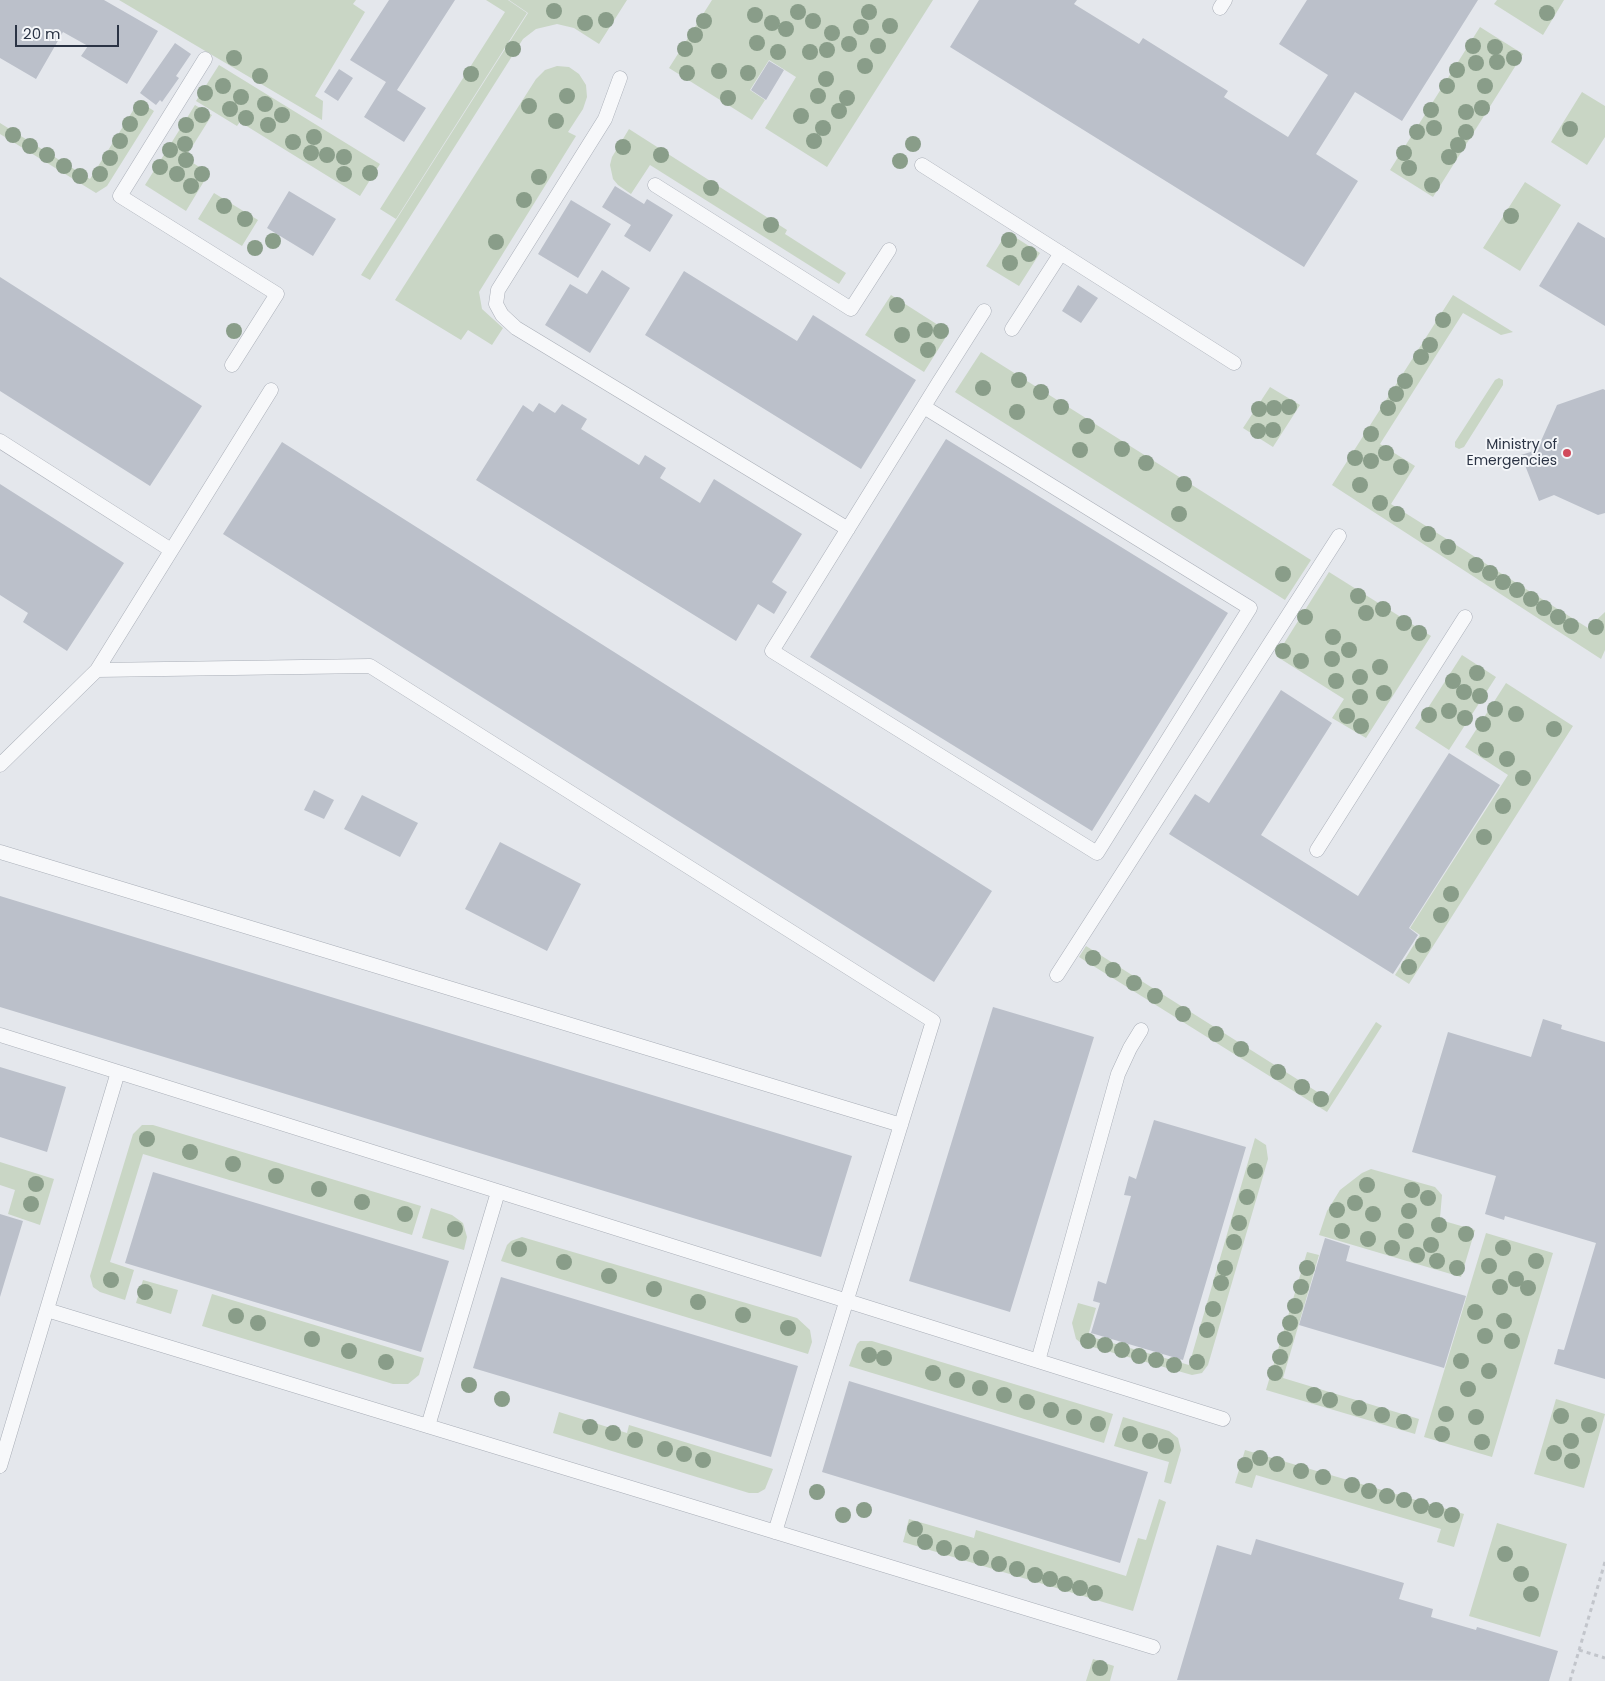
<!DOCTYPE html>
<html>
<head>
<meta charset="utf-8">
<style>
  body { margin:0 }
  #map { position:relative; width:1605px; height:1681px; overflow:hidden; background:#e4e7ec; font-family:Poppins,sans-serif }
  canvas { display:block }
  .scale { position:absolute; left:15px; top:25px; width:104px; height:22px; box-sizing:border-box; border:2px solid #2b3445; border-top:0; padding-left:6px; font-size:15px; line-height:18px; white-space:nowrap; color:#2b3445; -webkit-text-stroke:4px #f4f6f9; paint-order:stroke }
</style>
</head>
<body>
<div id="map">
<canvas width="1605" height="1681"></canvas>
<div class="scale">20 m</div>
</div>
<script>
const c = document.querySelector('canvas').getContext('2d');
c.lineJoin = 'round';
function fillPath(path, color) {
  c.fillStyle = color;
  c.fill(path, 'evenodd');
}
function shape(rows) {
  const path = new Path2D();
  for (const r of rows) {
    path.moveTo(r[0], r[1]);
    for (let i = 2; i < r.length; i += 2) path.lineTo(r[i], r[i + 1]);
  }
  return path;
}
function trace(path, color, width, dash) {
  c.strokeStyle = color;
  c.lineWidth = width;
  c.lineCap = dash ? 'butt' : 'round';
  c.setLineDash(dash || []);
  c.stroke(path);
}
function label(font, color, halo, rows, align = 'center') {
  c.font = font + ' Poppins,sans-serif';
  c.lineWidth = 4;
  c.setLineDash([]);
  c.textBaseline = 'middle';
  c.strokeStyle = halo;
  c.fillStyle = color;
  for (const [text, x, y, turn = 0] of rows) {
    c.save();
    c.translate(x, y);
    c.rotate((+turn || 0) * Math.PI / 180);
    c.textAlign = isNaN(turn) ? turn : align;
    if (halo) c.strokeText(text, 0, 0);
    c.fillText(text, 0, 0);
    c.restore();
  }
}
fillPath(shape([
  [119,0,356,0,353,4,365,12,315,96,323,101,322,120],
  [486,0,508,0,527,13,396,219,380,209,505,12],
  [509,0,627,0,599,44,574,28,557,24,536,29,523,39,370,280,361,275,528,13],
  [712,0,933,0,827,167,765,128,796,77,769,60,750,90,765,100,752,120,669,68],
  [1497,0,1564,0,1543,35,1494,4],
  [1480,27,1523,54,1433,197,1390,170],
  [219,65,380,164,360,196,240,122,237,126,196,101],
  [557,66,569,67,579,74,586,85,587,97,583,109,568,132,576,136,479,292,482,309,503,328,492,345,468,330,461,340,395,300,536,79,545,70],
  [1582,92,1605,106,1605,137,1587,165,1551,142],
  [139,101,154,111,107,186,96,193,0,134,0,123,90,179],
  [195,105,212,115,185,158,209,173,186,211,145,185],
  [629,129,787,230,785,234,846,273,839,284,650,165,631,194,618,185,613,179,610,165,612,157],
  [1525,182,1561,205,1520,271,1483,248],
  [214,193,258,220,242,246,198,219],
  [1007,232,1040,253,1019,286,986,266],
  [891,295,949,332,924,372,865,335],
  [1453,295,1513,332,1501,335,1463,313,1380,444,1415,466,1391,504,1588,628,1605,612,1605,650,1601,659,1332,485],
  [981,352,1311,560,1285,600,955,392],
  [1499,378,1503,380,1503,385,1464,447,1459,449,1455,447,1455,442,1495,380],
  [1270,387,1300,405,1273,447,1243,428],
  [1329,572,1431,636,1366,738,1332,718,1344,699,1276,656],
  [1462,655,1496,677,1449,750,1415,728],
  [1506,683,1573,726,1409,984,1395,975,1420,935,1410,928,1508,775,1465,747],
  [1086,946,1327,1098,1376,1022,1382,1026,1327,1112,1079,957],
  [142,1125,153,1125,421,1206,412,1235,143,1154,110,1262,134,1270,125,1300,100,1292,93,1287,90,1276,133,1134],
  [1255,1138,1266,1145,1268,1159,1208,1365,1202,1373,1192,1375,1082,1344,1076,1339,1072,1323,1078,1303,1096,1308,1088,1336,1189,1365],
  [0,1162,54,1179,40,1225,8,1214,15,1190,0,1185],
  [1371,1169,1435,1187,1442,1195,1440,1218,1444,1221,1475,1230,1461,1277,1319,1235,1327,1211,1340,1190,1362,1173],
  [431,1208,452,1215,463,1223,467,1237,464,1250,422,1238],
  [1486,1233,1553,1253,1492,1457,1424,1437],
  [522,1237,797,1318,810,1330,812,1342,808,1354,501,1261,507,1245,511,1241],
  [1307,1252,1319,1255,1283,1378,1419,1419,1415,1434,1266,1390],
  [143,1280,178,1290,171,1314,136,1303],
  [212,1294,424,1358,419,1375,408,1384,393,1384,202,1326],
  [860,1341,872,1341,1113,1414,1104,1443,849,1366,857,1344],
  [1556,1399,1605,1414,1584,1488,1534,1474],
  [559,1412,627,1433,629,1425,773,1469,765,1489,758,1493,749,1493,553,1433],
  [1123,1417,1169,1431,1178,1438,1181,1450,1171,1484,1164,1482,1169,1462,1114,1446],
  [1245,1450,1464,1514,1454,1547,1437,1542,1441,1529,1256,1475,1252,1488,1235,1483],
  [1159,1499,1166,1502,1133,1611,903,1542,909,1519,974,1538,976,1530,1126,1576,1138,1538,1146,1540],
  [1497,1523,1567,1544,1540,1637,1469,1616],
  [1093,1659,1114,1666,1110,1681,1086,1681]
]), '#c9d6c5');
fillPath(shape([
  [0,0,104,0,158,31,127,84,81,56,88,46,63,32,36,79,0,58],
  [389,0,455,0,397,90,426,108,404,142,364,117,386,82,350,60],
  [979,0,1077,0,1074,4,1139,44,1143,38,1228,91,1224,97,1288,137,1328,75,1279,44,1307,0,1478,0,1402,121,1355,92,1316,154,1358,181,1304,267,950,47],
  [175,43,191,54,176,76,179,78,162,102,160,100,156,105,140,93],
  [769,61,784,70,766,100,751,90],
  [339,69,353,78,338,101,324,92],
  [615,186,644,204,647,199,673,215,650,252,624,236,631,225,602,207],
  [289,191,336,219,313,256,267,228],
  [571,200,611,224,578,278,538,254],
  [1578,222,1605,238,1605,326,1539,286],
  [602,270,630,288,590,353,545,325,570,284,587,294],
  [684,271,797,341,813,315,916,380,861,469,645,335],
  [0,277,202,406,150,486,0,391],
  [1078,285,1098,298,1081,323,1062,311],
  [1603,389,1605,390,1605,513,1598,515,1554,495,1539,501,1521,455,1537,450,1557,405],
  [539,403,555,413,562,404,587,419,581,429,639,465,645,455,666,468,660,478,700,503,714,479,802,534,772,582,787,592,774,614,758,604,736,641,476,480,523,405,533,412],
  [946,439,1228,613,1092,831,810,657],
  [282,442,992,891,934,982,223,534],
  [0,484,124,563,67,651,23,622,28,613,0,595],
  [1281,690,1332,723,1261,835,1358,896,1449,753,1500,785,1409,928,1418,935,1393,974,1169,834,1195,794,1209,803],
  [314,790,334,800,324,819,304,810],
  [362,795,418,823,400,857,344,829],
  [500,842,581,884,547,951,465,909],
  [0,896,852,1156,821,1257,0,1007],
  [993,1007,1094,1037,1010,1312,909,1281],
  [1543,1019,1562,1025,1561,1029,1605,1042,1605,1379,1554,1364,1558,1349,1564,1350,1596,1243,1505,1216,1504,1220,1485,1214,1496,1176,1412,1152,1448,1032,1531,1057],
  [0,1067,66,1087,47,1152,0,1137],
  [1154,1120,1246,1147,1183,1360,1091,1333,1100,1303,1093,1301,1098,1281,1106,1284,1131,1196,1124,1195,1129,1176,1136,1179],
  [153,1172,449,1261,421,1352,125,1263],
  [0,1214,23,1221,0,1297],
  [1325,1238,1350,1246,1346,1261,1466,1296,1444,1368,1299,1325],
  [501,1277,798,1366,771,1457,473,1368],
  [849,1381,1148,1472,1120,1563,822,1472],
  [1256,1539,1404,1583,1399,1599,1433,1609,1431,1617,1476,1630,1477,1627,1558,1651,1549,1681,1177,1680,1217,1545,1251,1555]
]), '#bbc0ca');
const service = shape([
  [1220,8,1225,0],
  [205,59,120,196,277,294,232,365],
  [620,78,605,119,498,290,496,304,502,315,516,328,848,529],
  [922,165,1234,363],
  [655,185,851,309,889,250],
  [1012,329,1061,253],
  [924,407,1250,608,1097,853,772,651,939,382,984,311],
  [0,441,171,550],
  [97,670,370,666,933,1021,775,1532],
  [0,765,97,670,271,390],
  [1317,850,1465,617],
  [0,852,901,1125],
  [1057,975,1339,536],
  [0,1035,1223,1419],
  [47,1310,1153,1647],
  [1038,1361,1118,1074,1130,1048,1141,1030],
  [428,1426,498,1192],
  [0,1466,118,1072]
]);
trace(service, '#a9aeb7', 15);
trace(shape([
  [1579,1650,1605,1658],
  [1570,1681,1605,1562]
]), '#c2c5cb', 3, [4, 4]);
trace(service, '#f7f8fa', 14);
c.fillStyle = '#899d89';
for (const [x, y] of [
  [554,11],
  [798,12],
  [869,12],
  [1547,13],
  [755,15],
  [606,20],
  [704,21],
  [813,21],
  [585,23],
  [772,23],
  [890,26],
  [861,27],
  [786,29],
  [832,33],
  [695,35],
  [757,43],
  [849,44],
  [878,46],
  [1473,46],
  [1495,47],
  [513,49],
  [685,49],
  [827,50],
  [778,52],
  [810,52],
  [234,58],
  [1514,58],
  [1497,62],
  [1476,63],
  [865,66],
  [1457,70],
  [719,71],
  [687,73],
  [748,73],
  [471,74],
  [260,76],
  [826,79],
  [223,86],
  [1447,86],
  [1485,86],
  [205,93],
  [567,96],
  [818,96],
  [241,97],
  [728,98],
  [847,98],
  [265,104],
  [529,106],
  [141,108],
  [1482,108],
  [230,109],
  [1431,110],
  [839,111],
  [1466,112],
  [202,115],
  [282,115],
  [801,116],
  [246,118],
  [556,121],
  [130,124],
  [186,125],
  [268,125],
  [823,128],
  [1434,128],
  [1570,129],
  [1417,132],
  [1466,132],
  [13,135],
  [314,137],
  [120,141],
  [814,141],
  [293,142],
  [185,144],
  [913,144],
  [1458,145],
  [30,146],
  [623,147],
  [170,150],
  [311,153],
  [1404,153],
  [47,155],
  [327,155],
  [661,155],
  [344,157],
  [1449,157],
  [110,158],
  [186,160],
  [900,161],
  [64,166],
  [160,167],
  [1409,168],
  [370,173],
  [100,174],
  [177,174],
  [202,174],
  [344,174],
  [80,176],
  [539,177],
  [1432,185],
  [191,186],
  [711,188],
  [524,200],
  [224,206],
  [1511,216],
  [245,219],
  [771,225],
  [1009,240],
  [273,241],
  [496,242],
  [255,248],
  [1029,254],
  [1010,263],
  [897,305],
  [1443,320],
  [925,330],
  [234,331],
  [941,331],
  [902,335],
  [1430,345],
  [928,350],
  [1421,357],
  [1019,380],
  [1405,381],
  [983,388],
  [1041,392],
  [1396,394],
  [1061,407],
  [1289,407],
  [1274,408],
  [1388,408],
  [1259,409],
  [1017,412],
  [1087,426],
  [1273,430],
  [1258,431],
  [1371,434],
  [1122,449],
  [1080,450],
  [1386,453],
  [1355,458],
  [1371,461],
  [1146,463],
  [1401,467],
  [1184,484],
  [1360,485],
  [1380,503],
  [1179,514],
  [1397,514],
  [1428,534],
  [1448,547],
  [1476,565],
  [1490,573],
  [1283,574],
  [1503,582],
  [1517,590],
  [1358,596],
  [1531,599],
  [1544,608],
  [1383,609],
  [1366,613],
  [1305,617],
  [1558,617],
  [1404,623],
  [1571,626],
  [1596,627],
  [1419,633],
  [1333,637],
  [1349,650],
  [1283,651],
  [1332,659],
  [1301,661],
  [1380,667],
  [1477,673],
  [1360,677],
  [1336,681],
  [1453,681],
  [1464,692],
  [1384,693],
  [1480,696],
  [1360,697],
  [1495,709],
  [1449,711],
  [1516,714],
  [1429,715],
  [1347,716],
  [1465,718],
  [1483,724],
  [1361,726],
  [1554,729],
  [1486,750],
  [1507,759],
  [1523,778],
  [1503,806],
  [1484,837],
  [1451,894],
  [1441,915],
  [1423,945],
  [1093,958],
  [1409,967],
  [1113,970],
  [1134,983],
  [1155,996],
  [1183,1014],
  [1216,1034],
  [1241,1049],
  [1278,1072],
  [1302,1087],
  [1321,1099],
  [147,1139],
  [190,1152],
  [233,1164],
  [1255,1171],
  [276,1176],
  [36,1184],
  [1367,1185],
  [319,1189],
  [1412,1190],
  [1247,1197],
  [1428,1198],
  [362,1202],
  [1355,1203],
  [31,1204],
  [1337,1210],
  [1409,1211],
  [405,1214],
  [1373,1214],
  [1239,1223],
  [1439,1225],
  [455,1229],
  [1342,1231],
  [1406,1231],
  [1466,1234],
  [1368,1239],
  [1234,1242],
  [1431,1245],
  [1392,1248],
  [1503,1248],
  [519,1249],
  [1417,1255],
  [1437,1261],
  [1536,1261],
  [564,1262],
  [1489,1266],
  [1225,1268],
  [1307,1268],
  [1457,1268],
  [609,1276],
  [1516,1279],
  [111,1280],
  [1221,1283],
  [1301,1287],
  [1500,1287],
  [1528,1288],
  [654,1289],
  [145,1292],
  [698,1302],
  [1295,1306],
  [1213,1309],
  [1475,1312],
  [743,1315],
  [236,1316],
  [1504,1321],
  [258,1323],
  [1290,1323],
  [788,1328],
  [1207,1330],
  [1485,1336],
  [312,1339],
  [1285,1339],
  [1088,1341],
  [1512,1341],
  [1105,1345],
  [1122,1350],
  [349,1351],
  [869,1355],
  [1139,1356],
  [1280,1357],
  [884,1358],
  [1156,1360],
  [1461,1361],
  [386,1362],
  [1197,1362],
  [1174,1365],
  [1489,1371],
  [933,1373],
  [1275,1373],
  [957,1380],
  [469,1385],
  [980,1388],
  [1468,1389],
  [1004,1395],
  [1314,1395],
  [502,1399],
  [1330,1400],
  [1027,1402],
  [1359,1408],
  [1051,1410],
  [1446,1414],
  [1382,1415],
  [1561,1416],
  [1074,1417],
  [1476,1417],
  [1404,1422],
  [1098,1424],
  [1589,1425],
  [590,1427],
  [613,1433],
  [1130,1434],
  [1442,1434],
  [635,1440],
  [1150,1441],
  [1571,1441],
  [1482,1442],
  [1166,1446],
  [665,1449],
  [1554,1453],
  [684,1454],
  [1260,1458],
  [703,1460],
  [1572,1461],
  [1277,1464],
  [1245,1465],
  [1301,1471],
  [1323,1477],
  [1352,1485],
  [1369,1491],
  [817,1492],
  [1387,1496],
  [1404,1500],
  [1421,1506],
  [864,1510],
  [1436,1510],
  [843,1515],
  [1452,1515],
  [915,1529],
  [925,1542],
  [944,1548],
  [962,1553],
  [1505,1554],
  [981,1558],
  [999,1564],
  [1017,1569],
  [1521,1574],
  [1035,1575],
  [1050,1579],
  [1065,1584],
  [1080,1588],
  [1095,1593],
  [1531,1594],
  [1100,1668]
]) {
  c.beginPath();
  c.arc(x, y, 8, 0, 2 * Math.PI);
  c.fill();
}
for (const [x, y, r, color] of [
  [1567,453,5,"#d1495b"]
]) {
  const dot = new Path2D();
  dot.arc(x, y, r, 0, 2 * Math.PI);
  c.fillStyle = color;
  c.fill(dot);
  trace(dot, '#f4f6f9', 2);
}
label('14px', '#2b3445', '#f4f6f9', [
  ["Ministry of",1557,445],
  ["Emergencies",1557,461]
], 'right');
</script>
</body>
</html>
